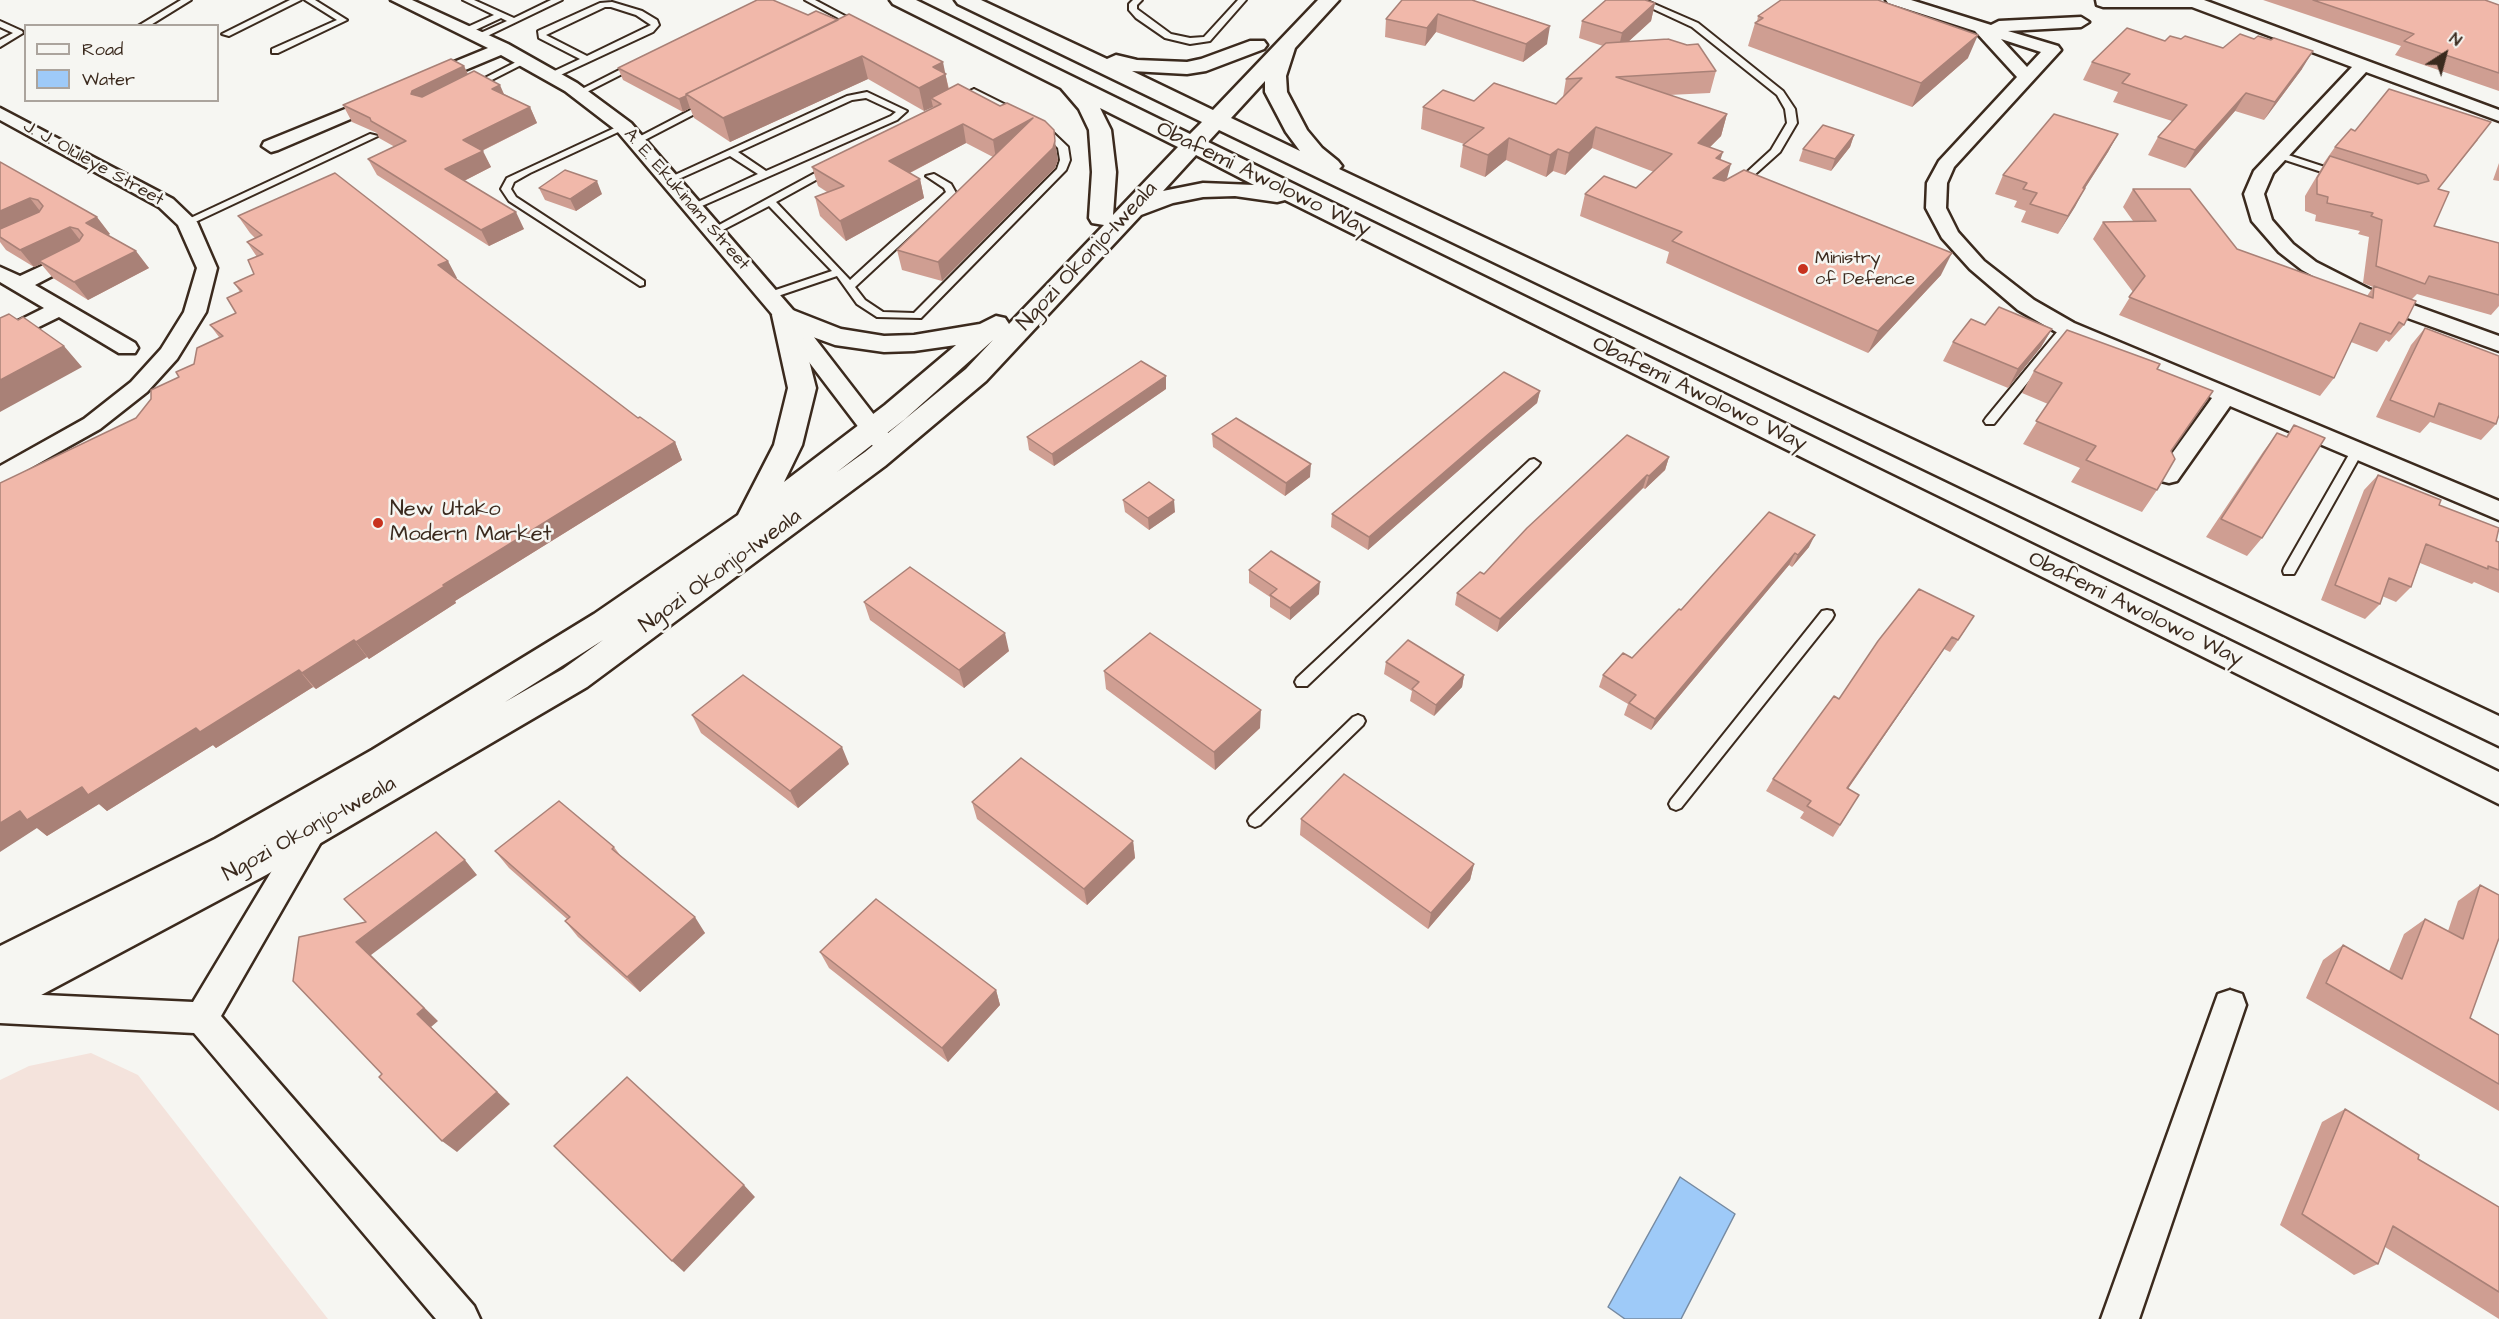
<!DOCTYPE html>
<html>
<head>
<meta charset="utf-8">
<style>
  body { margin:0 }
  #map { position:relative; width:2499px; height:1319px; overflow:hidden; background:#f6f6f2; font-family:"Architects Daughter",sans-serif }
  canvas { display:block }
  .legend { position:absolute; left:24px; top:24px; width:195px; height:78px; box-sizing:border-box; background:#f6f6f2; border:2px solid #aba49d; margin:0; padding:8px 10px; list-style:none; font-size:18px; color:#3b2a1e }
  .legend li { display:flex; align-items:center; gap:12px; height:30px }
  .legend b { width:30px; border:2px solid #aba49d }
  .north { position:absolute; left:2415px; top:24px; width:60px; height:60px; -webkit-text-stroke:4px #f6f6f2; paint-order:stroke; rotate:36deg; font-size:16px; font-weight:700; line-height:24px; text-align:center; color:#3b2a1e }
  .north::after { content:''; display:block; margin:auto; width:21px; height:27px; background:#3b2a1e; clip-path:polygon(50% 0,100% 100%,50% 72%,0 100%) }
</style>
</head>
<body>
<div id="map">
<canvas width="2499" height="1319"></canvas>
<ul class="legend">
<li><b style="height:8px;background:#f6f6f2"></b>Road</li>
<li><b style="height:16px;background:#9ecaf8"></b>Water</li>
</ul>
<div class="north">N</div>
</div>
<script>
const c = document.querySelector('canvas').getContext('2d');
c.lineJoin = 'round';
function fillPath(path, color) {
  c.fillStyle = color;
  c.fill(path, 'evenodd');
}
function shape(rows) {
  const path = new Path2D();
  for (const r of rows) {
    path.moveTo(r[0], r[1]);
    for (let i = 2; i < r.length; i += 2) path.lineTo(r[i], r[i + 1]);
  }
  return path;
}
function trace(path, color, width, dash) {
  c.strokeStyle = color;
  c.lineWidth = width;
  c.lineCap = dash ? 'butt' : 'round';
  c.setLineDash(dash || []);
  c.stroke(path);
}
function label(font, color, halo, rows, align = 'center') {
  c.font = font + ' "Architects Daughter",sans-serif';
  c.lineWidth = 5;
  c.setLineDash([]);
  c.textBaseline = 'middle';
  c.strokeStyle = halo;
  c.fillStyle = color;
  for (const [text, x, y, turn = 0] of rows) {
    c.save();
    c.translate(x, y);
    c.rotate((+turn || 0) * Math.PI / 180);
    c.textAlign = isNaN(turn) ? turn : align;
    if (halo) c.strokeText(text, 0, 0);
    c.fillText(text, 0, 0);
    c.restore();
  }
}
fillPath(shape([
  [91,1053,138,1075,328,1319,0,1319,0,1080,29,1066]
]), '#f4e3dc');
const water = shape([
  [1680,1177,1735,1214,1681,1319,1625,1319,1608,1307,1680,1177]
]);
fillPath(water, '#9ecaf8');
trace(water, '#768aa1', 1.5);
const lane = shape([
  [181,0,191,0,149,26,138,26,181,0],
  [290,0,301,0,229,36,222,34,290,0],
  [305,0,315,0,347,20,278,53,272,53,272,49,337,20,305,0],
  [463,0,474,0,514,18,551,0,562,0,479,40,476,39,476,35,507,21,501,18,469,33,463,33,463,29,494,15,463,0],
  [805,0,815,0,862,25,855,27,805,0],
  [1133,0,1142,0,1137,5,1137,9,1171,34,1190,38,1204,37,1238,0,1246,0,1210,41,1190,44,1165,38,1136,18,1129,10,1129,4,1133,0],
  [1634,0,1645,0,1698,23,1783,91,1795,109,1797,123,1780,152,1742,186,1734,184,1771,150,1787,123,1785,109,1777,95,1692,27,1634,0],
  [612,2,642,11,657,20,659,25,653,32,554,78,548,78,548,74,580,59,539,38,538,31,600,3,612,2],
  [605,7,611,7,636,15,651,25,587,56,546,35,605,7],
  [0,21,22,31,23,33,0,47,0,40,13,33,0,27,0,21],
  [522,59,529,61,476,88,469,86,522,59],
  [633,63,640,65,581,95,574,93,633,63],
  [974,89,1020,112,1022,114,1014,116,974,95,959,101,955,98,974,89],
  [867,92,907,111,897,120,695,209,687,207,758,174,730,156,672,182,664,180,847,96,867,92],
  [866,98,896,112,891,116,766,171,738,152,852,100,866,98],
  [704,103,712,105,639,143,631,141,704,103],
  [621,125,629,127,530,173,514,182,511,189,516,197,644,281,644,285,640,286,509,201,501,189,507,178,621,125],
  [1039,125,1045,125,1068,147,1070,160,1066,170,921,318,877,317,857,304,837,276,772,298,764,298,764,294,832,271,769,206,717,233,709,233,708,231,828,166,834,166,834,170,776,202,850,280,946,192,944,188,926,176,934,174,951,184,956,193,954,195,855,287,865,300,883,312,914,313,1057,169,1060,160,1058,148,1039,129,1039,125],
  [370,134,378,136,191,224,187,225,182,222,370,134],
  [2279,152,2340,172,2342,174,2334,176,2276,157,2274,155,2279,152],
  [2066,325,2070,326,2070,330,1994,424,1986,424,1984,421,1986,418,2062,326,2066,325],
  [2357,447,2363,451,2294,574,2284,574,2283,571,2284,568,2351,451,2357,447],
  [1534,459,1540,463,1538,466,1307,686,1297,686,1295,682,1297,678,1530,460,1534,459],
  [1827,610,1832,611,1834,615,1832,619,1681,808,1676,810,1671,808,1669,804,1671,800,1822,611,1827,610],
  [1358,715,1363,717,1365,721,1363,725,1260,825,1255,827,1250,825,1248,821,1250,817,1353,717,1358,715]
]);
const street = shape([
  [391,0,412,0,508,44,577,83,631,123,793,310,895,442,899,448,895,454,887,456,879,454,777,320,617,131,565,91,501,55,434,83,422,83,419,79,422,75,488,48,391,0],
  [1886,0,1911,0,1991,25,1999,21,2081,17,2089,22,2081,27,2008,31,2058,46,2061,50,1954,167,1947,183,1946,208,1958,232,1984,261,2034,300,2074,323,2499,501,2499,520,2230,406,2177,481,2169,483,2161,481,2157,475,2161,469,2212,398,2058,333,2018,310,1970,269,1942,238,1926,208,1927,183,1939,161,2017,77,1975,31,1888,3,1886,0],
  [2001,39,2041,52,2027,67,2001,39],
  [2096,0,2204,0,2499,110,2499,121,2366,72,2273,173,2264,194,2272,220,2293,244,2316,262,2369,289,2499,336,2499,351,2355,299,2302,270,2279,252,2252,221,2244,194,2254,171,2352,67,2192,7,2103,7,2097,5,2096,0],
  [2485,0,2499,0,2499,7,2487,3,2485,0],
  [382,94,391,99,388,103,278,150,271,152,262,146,264,142,382,94],
  [0,108,173,199,197,222,217,268,206,312,177,359,147,392,100,429,0,485,0,466,84,419,131,382,161,349,184,312,197,268,178,225,159,207,0,120,0,108],
  [80,248,87,250,90,254,87,258,35,285,135,343,138,348,135,353,119,353,59,317,0,346,0,330,44,308,0,282,0,267,20,276,80,248],
  [314,815,325,819,329,828,221,1016,474,1306,480,1319,436,1319,194,1033,0,1023,0,993,193,1002,303,819,314,815],
  [2230,990,2242,994,2246,1005,2139,1319,2101,1319,2214,1005,2218,994,2230,990]
]);
const secondary = shape([
  [890,0,916,0,1190,134,1202,122,958,4,955,0,981,0,1107,59,1116,55,1137,60,1187,62,1201,59,1250,41,1264,41,1267,45,1264,49,1206,71,1187,74,1132,71,1213,110,1318,0,1339,0,1295,48,1286,76,1287,92,1307,130,1322,148,1338,161,1342,166,1339,169,2499,716,2499,746,1219,130,1208,142,2499,772,2499,804,1285,200,1277,202,1235,196,1203,197,1173,203,1141,215,986,381,885,466,587,687,266,875,0,1017,0,946,215,839,372,750,594,614,738,515,774,445,788,388,772,315,776,309,785,307,841,329,884,336,914,335,980,324,996,316,1005,318,1009,324,1104,225,1092,223,1089,218,1092,172,1089,130,1079,109,1061,88,893,4,890,0],
  [1265,81,1265,92,1286,132,1300,151,1231,118,1265,81],
  [1100,108,1178,147,1113,215,1116,172,1111,130,1100,108],
  [1196,155,1254,185,1203,183,1163,191,1196,155],
  [802,333,835,345,884,352,914,351,956,345,885,405,784,482,802,445,816,388,802,333],
  [993,340,966,369,865,452,837,472,905,419,993,340],
  [603,640,563,669,505,702,603,640]
]);
trace(lane, '#3b2a1e', 4);
trace(street, '#3b2a1e', 5);
trace(secondary, '#3b2a1e', 5);
fillPath(lane, '#f6f6f2');
fillPath(street, '#f6f6f2');
fillPath(secondary, '#f6f6f2');
fillPath(shape([
  [757,0,945,73,949,89,1058,160,1055,168,942,281,902,270,897,250,993,157,966,143,910,173,920,179,924,198,846,241,820,216,815,197,827,192,818,186,812,167,933,108,933,107,924,111,868,79,730,142,694,118,690,108,683,112,623,80,618,68],
  [1402,0,1547,44,1523,62,1436,32,1425,46,1385,37,1386,19],
  [2263,0,2485,0,2499,5,2499,91,2395,55,2401,46],
  [1655,3,1651,21,1628,42,1716,71,1710,93,1669,95,1727,114,1721,136,1710,147,1720,160,1727,179,1941,275,1868,353,1666,263,1669,252,1580,216,1585,194,1636,188,1654,172,1592,148,1565,175,1553,171,1546,177,1506,160,1485,177,1460,167,1463,145,1464,144,1421,129,1423,107,1474,101,1556,104,1563,97,1566,79,1603,46,1579,38,1582,21],
  [1758,16,1968,58,1912,107,1748,46,1755,23,1757,22],
  [2181,39,2223,48,2302,69,2264,120,2235,111,2185,168,2148,155,2158,137,2172,121,2113,102,2118,92,2083,80,2092,62,2165,41],
  [464,66,468,74,504,94,530,107,537,123,482,151,491,167,464,181,524,229,489,246,377,175,368,159,395,147,379,138,377,133,352,122,343,105],
  [2355,131,2478,140,2438,189,2434,226,2499,243,2499,306,2491,315,2417,294,2412,299,2404,325,2389,342,2386,340,2377,352,2351,342,2334,378,2320,396,2119,315,2133,292,2093,239,2103,222,2133,221,2123,207,2133,189,2237,249,2367,296,2373,287,2363,283,2369,237,2358,234,2360,231,2315,221,2316,215,2305,211,2305,196,2324,164,2323,164,2335,147],
  [2118,134,2108,152,2085,188,2058,234,2021,222,2026,211,2014,207,2017,201,1995,194,2003,175],
  [1854,135,1850,147,1831,171,1799,161,1803,149],
  [0,162,110,234,108,235,149,268,88,300,53,278,41,264,34,267,6,250,0,242],
  [2499,163,2499,181,2493,180],
  [539,188,602,194,576,211,545,200],
  [238,216,457,278,455,279,638,418,675,442,682,460,455,601,456,603,369,659,367,657,316,689,313,687,216,748,213,745,107,811,99,804,47,836,37,828,136,418,194,364,219,337,210,325,236,313,240,292,234,283,254,274,257,257,247,242,255,238,250,233],
  [1985,325,2052,329,2041,347,2008,388,1943,361,1953,342],
  [2425,328,2496,424,2481,440,2430,422,2420,433,2376,417,2411,345],
  [2157,369,2171,451,2157,490,2142,512,2071,482,2080,468,2023,444,2048,404,2022,393,2034,371],
  [1166,389,1054,466,1029,450,1027,437],
  [1540,391,1537,403,1490,443,1368,550,1331,527,1332,514],
  [2294,425,2262,538,2247,556,2206,537,2263,452,2277,433,2286,437],
  [1212,434,1310,477,1285,496,1213,447],
  [1669,457,1665,470,1645,489,1643,488,1497,632,1455,605,1457,593,1484,574],
  [2378,475,2439,505,2499,542,2499,593,2474,582,2472,584,2420,563,2411,587,2396,602,2382,596,2380,604,2365,619,2321,600,2364,490],
  [1123,500,1175,512,1149,530,1125,512],
  [1769,512,1809,547,1792,567,1789,565,1651,730,1624,715,1628,704,1599,687,1603,675,1632,658,1681,610],
  [1249,570,1319,594,1290,620,1270,607,1270,597,1249,583],
  [864,602,1009,651,964,688,870,620],
  [1966,629,1950,652,1944,649,1848,789,1859,795,1833,837,1800,818,1804,812,1766,791,1773,779,1839,699],
  [1386,662,1464,675,1462,687,1434,716,1410,701,1412,691,1384,674],
  [1104,671,1260,728,1215,770,1106,689],
  [692,715,849,764,798,808,701,733],
  [972,802,1133,841,1135,858,1087,905,977,819],
  [1301,819,1474,864,1470,880,1428,929,1300,835],
  [614,847,620,855,705,933,640,992,578,937,565,921,567,919,509,868,495,851],
  [2480,885,2470,1018,2499,1035,2499,1111,2306,998,2323,960,2343,945,2389,971,2404,934,2425,919,2448,931,2458,901],
  [820,952,996,990,1000,1005,948,1062,829,968],
  [2345,1109,2418,1159,2499,1207,2499,1319,2385,1247,2378,1264,2354,1275,2280,1225,2322,1122]
]), '#cf9e92');
fillPath(shape([
  [1655,3,1651,21,1618,51,1622,33],
  [1438,14,1436,32,1425,46,1427,28],
  [1550,26,1547,44,1523,62,1526,44],
  [1978,35,1968,58,1912,107,1921,83],
  [2313,51,2302,69,2264,120,2275,102],
  [862,56,868,79,730,142,723,118],
  [943,62,950,97,931,98,933,107,924,111,919,88,933,67],
  [464,66,471,82,419,110,411,94,412,91],
  [500,85,507,101,492,89],
  [2246,93,2235,111,2185,168,2195,150],
  [686,96,690,108,683,112,679,99],
  [530,107,537,123,471,156,463,140],
  [1727,114,1721,136,1692,165,1698,143],
  [1033,118,996,159,993,140],
  [963,124,966,143,894,181,889,161],
  [1596,127,1592,148,1565,175,1569,153],
  [2118,134,2108,152,2073,207,2083,188],
  [1854,135,1850,147,1831,171,1835,159],
  [1509,138,1506,160,1485,177,1488,155],
  [1055,141,1058,160,1055,168,942,281,938,262],
  [1558,149,1553,171,1546,177,1550,155],
  [483,151,491,167,454,186,445,169],
  [1723,152,1716,173,1716,158],
  [1731,164,1725,186,1713,178],
  [920,179,924,198,846,241,840,221],
  [597,181,602,194,576,211,570,199],
  [2085,188,2075,207,2058,234,2068,216],
  [30,198,43,215,0,234,0,211],
  [516,212,524,229,489,246,481,230],
  [97,217,110,234,99,240,86,223],
  [70,227,83,244,39,261,41,264,34,267,20,250],
  [136,251,149,268,88,300,74,282],
  [1952,253,1941,275,1868,353,1878,331],
  [448,261,457,278,447,283,438,265],
  [2052,329,2041,347,2008,388,2018,369],
  [64,346,82,367,0,412,0,380],
  [1166,376,1166,389,1054,466,1052,454],
  [1540,391,1537,403,1490,443,1368,550,1369,537,1492,431],
  [675,442,682,460,455,601,456,603,369,659,356,642,443,585],
  [1669,457,1665,470,1645,489,1649,476],
  [1311,464,1310,477,1285,496,1286,483],
  [1647,475,1643,488,1497,632,1500,619],
  [1174,500,1175,512,1149,530,1148,518],
  [1815,535,1809,547,1792,567,1798,555],
  [1795,553,1789,565,1651,730,1655,719],
  [1320,582,1319,594,1290,620,1290,608],
  [1005,633,1009,651,964,688,959,670],
  [1952,637,1944,649,1840,800,1847,788],
  [354,640,367,657,316,689,302,673],
  [299,670,313,687,216,748,213,745,107,811,99,804,47,836,37,828,0,852,0,823,20,811,82,787,196,728],
  [1464,675,1462,687,1434,716,1436,705],
  [1261,710,1260,728,1215,770,1214,752],
  [842,747,849,764,798,808,790,791],
  [1133,841,1135,858,1087,905,1084,889],
  [465,860,477,875,371,955,438,1021,431,1027,510,1104,457,1152,442,1141,417,1014,356,942],
  [1474,864,1470,880,1428,929,1431,913],
  [695,917,705,933,640,992,627,977],
  [996,990,1000,1005,948,1062,942,1048],
  [744,1185,755,1197,684,1272,672,1261]
]), '#a98177');
const building = shape([
  [757,0,773,0,808,15,816,11,838,20,686,94,686,96,679,99,618,68,757,0],
  [1402,0,1472,0,1550,26,1526,44,1438,14,1427,28,1386,19,1402,0],
  [1606,0,1645,0,1655,3,1622,33,1582,21,1606,0],
  [1781,0,1878,0,1978,35,1921,83,1755,23,1763,18,1758,16,1781,0],
  [2313,0,2485,0,2499,5,2499,73,2404,41,2414,34,2313,0],
  [849,14,943,62,933,67,946,74,919,88,862,56,723,118,686,94,849,14],
  [2127,28,2165,41,2170,36,2181,39,2185,36,2223,48,2240,34,2254,39,2258,36,2271,40,2274,38,2313,51,2275,102,2246,93,2195,150,2158,137,2187,105,2122,83,2130,74,2092,62,2127,28],
  [1668,39,1687,45,1698,44,1716,71,1616,77,1727,114,1698,143,1723,152,1716,158,1731,164,1713,178,1724,181,1744,170,1952,253,1878,331,1672,241,1682,232,1585,194,1604,176,1636,188,1672,154,1596,127,1569,153,1558,149,1550,155,1509,138,1488,155,1463,145,1484,128,1423,107,1443,90,1474,101,1494,83,1556,104,1582,78,1566,79,1606,43,1668,39],
  [451,59,464,66,412,91,411,94,422,97,474,71,500,85,492,89,530,107,463,140,483,151,445,169,516,212,481,230,368,159,406,141,371,121,370,118,343,105,451,59],
  [958,84,1000,106,1007,103,1045,121,1054,130,1055,141,1053,148,938,262,897,250,1033,118,993,140,963,124,889,161,920,179,840,221,815,197,844,186,812,167,941,104,931,98,958,84],
  [2389,89,2491,122,2438,189,2449,192,2434,226,2499,243,2499,295,2429,276,2425,284,2376,266,2382,220,2371,216,2373,213,2327,203,2328,197,2317,194,2317,178,2330,156,2418,184,2429,181,2426,175,2335,147,2351,129,2355,131,2389,89],
  [2054,114,2118,134,2083,188,2085,188,2068,216,2030,204,2037,193,2023,189,2027,183,2003,175,2054,114],
  [1823,125,1854,135,1835,159,1803,149,1823,125],
  [0,162,97,217,86,223,136,251,74,282,39,261,79,241,83,235,78,229,70,227,20,250,0,237,0,229,39,212,43,206,38,200,30,198,0,211,0,162],
  [565,170,597,181,570,199,539,188,565,170],
  [335,173,448,261,438,265,638,418,640,417,675,442,443,585,445,586,356,642,354,640,302,673,299,670,200,732,196,728,88,795,82,787,27,820,20,811,0,823,0,483,136,418,151,399,151,390,179,377,176,372,194,364,197,348,223,336,210,325,236,313,227,298,242,291,234,283,254,274,248,260,263,254,247,242,262,235,238,216,335,173],
  [2133,189,2190,189,2237,249,2373,298,2374,286,2416,301,2404,325,2399,322,2391,334,2360,323,2334,378,2129,297,2145,276,2103,222,2156,221,2133,189],
  [1999,307,2052,329,2018,369,1953,342,1971,319,1985,325,1999,307],
  [9,314,18,320,23,317,64,346,0,380,0,318,9,314],
  [2425,328,2499,356,2499,415,2496,424,2439,403,2434,417,2390,400,2425,328],
  [2067,330,2160,364,2157,369,2213,391,2171,451,2175,459,2157,490,2086,460,2096,446,2036,421,2062,383,2034,371,2067,330],
  [1141,361,1166,376,1052,454,1027,437,1141,361],
  [1504,372,1540,391,1492,431,1369,537,1332,514,1504,372],
  [1236,418,1311,464,1286,483,1212,434,1236,418],
  [2294,425,2325,438,2262,538,2221,519,2277,433,2287,437,2294,425],
  [1627,435,1669,457,1649,476,1647,475,1500,619,1457,593,1480,572,1484,574,1527,528,1627,435],
  [2378,475,2441,500,2439,505,2499,528,2496,541,2499,542,2499,570,2488,566,2488,569,2426,544,2411,587,2389,578,2380,604,2335,585,2378,475],
  [1149,482,1174,500,1148,518,1123,500,1149,482],
  [1769,512,1815,535,1798,555,1795,553,1655,719,1629,703,1636,695,1603,675,1623,653,1632,658,1679,609,1681,610,1769,512],
  [1271,551,1320,582,1290,608,1270,595,1277,589,1249,570,1271,551],
  [910,567,1005,633,959,670,864,602,910,567],
  [1919,589,1974,616,1958,640,1952,637,1847,788,1859,795,1840,825,1807,806,1811,801,1773,779,1834,696,1839,699,1878,641,1919,589],
  [1150,633,1261,710,1214,752,1104,671,1150,633],
  [1408,640,1464,675,1436,705,1412,689,1419,682,1386,662,1408,640],
  [743,675,842,747,790,791,692,715,743,675],
  [1021,758,1133,841,1084,889,972,802,1021,758],
  [1344,774,1474,864,1431,913,1301,819,1344,774],
  [559,801,614,847,612,849,695,917,627,977,565,921,570,917,495,851,559,801],
  [436,832,465,860,356,942,424,1008,417,1014,497,1092,442,1141,379,1077,382,1074,293,981,299,937,366,922,344,899,436,832],
  [2480,885,2499,895,2499,938,2470,1018,2499,1035,2499,1084,2326,983,2343,945,2402,979,2425,919,2463,939,2480,885],
  [876,899,996,990,942,1048,820,952,876,899],
  [627,1077,744,1185,672,1261,554,1146,627,1077],
  [2345,1109,2419,1155,2418,1159,2499,1207,2499,1292,2393,1226,2378,1264,2302,1214,2345,1109]
]);
fillPath(building, '#f1b8aa');
trace(building, '#a98177', 1.5);
for (const [x, y, r, color] of [
  [1803,269,6,"#c8321e"],
  [378,523,6,"#c8321e"]
]) {
  const dot = new Path2D();
  dot.arc(x, y, r, 0, 2 * Math.PI);
  c.fillStyle = color;
  c.fill(dot);
  trace(dot, '#f6f6f2', 2);
}
label('18px', '#3b2a1e', '#f6f6f2', [
  ["J. J. Oluleye Street",93,164,29],
  ["A. E. Ekukinam Street",686,200,49]
]);
label('18px', '#3b2a1e', '#f6f6f2', [
  ["Ministry",1815,259],
  ["of Defence",1815,280]
], 'left');
label('22px', '#3b2a1e', '#f6f6f2', [
  ["Obafemi Awolowo Way",1263,180,26],
  ["Ngozi Okonjo-Iweala",1088,257,-47],
  ["Obafemi Awolowo Way",1699,395,26],
  ["Ngozi Okonjo-Iweala",721,572,-36],
  ["Obafemi Awolowo Way",2135,610,26],
  ["Ngozi Okonjo-Iweala",310,830,-29]
]);
label('22px', '#3b2a1e', '#f6f6f2', [
  ["New Utako",390,510],
  ["Modern Market",390,535]
], 'left');
</script>
</body>
</html>
